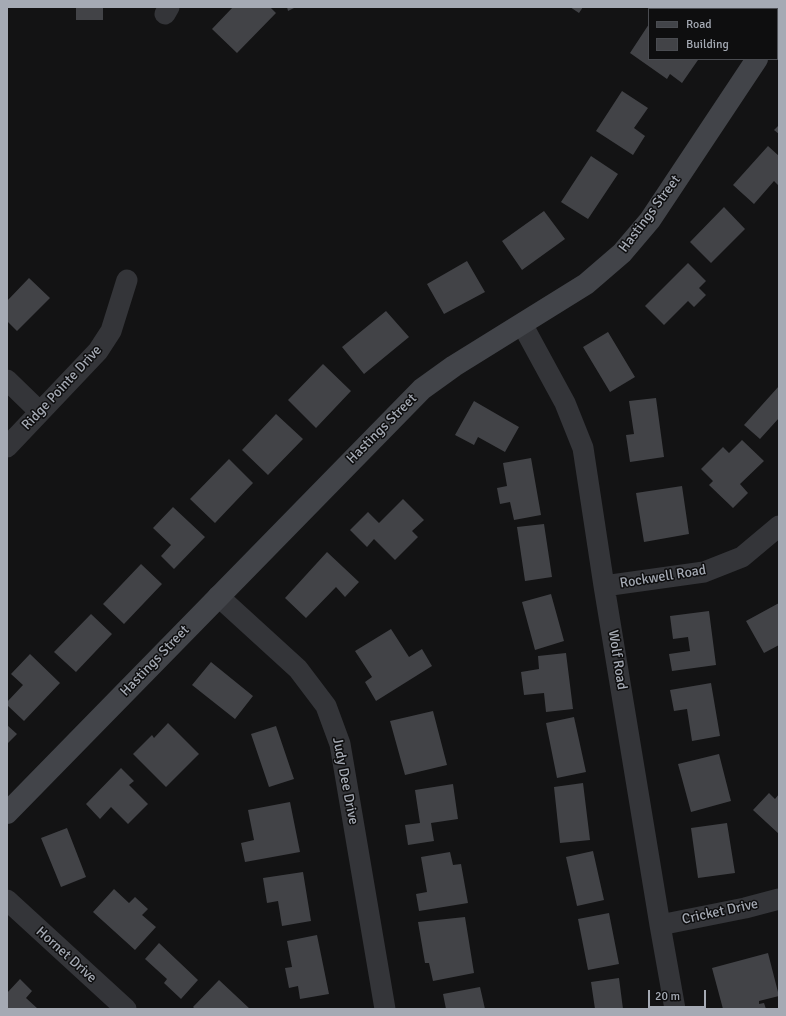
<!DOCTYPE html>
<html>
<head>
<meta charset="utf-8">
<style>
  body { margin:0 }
  #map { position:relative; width:786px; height:1016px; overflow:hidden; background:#131314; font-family:Signika,sans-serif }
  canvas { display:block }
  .frame { position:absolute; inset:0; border:8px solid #a5aab4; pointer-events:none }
  .legend { position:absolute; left:648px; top:8px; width:130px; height:52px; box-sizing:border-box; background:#0e0e0f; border:1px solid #4a4c51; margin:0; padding:5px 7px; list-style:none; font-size:12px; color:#a5aab4 }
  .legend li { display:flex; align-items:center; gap:8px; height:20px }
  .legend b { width:20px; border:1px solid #4a4c51 }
  .scale { position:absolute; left:648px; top:990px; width:58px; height:18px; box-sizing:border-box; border:2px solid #a5aab4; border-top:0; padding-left:5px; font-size:12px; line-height:14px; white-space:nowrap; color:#a5aab4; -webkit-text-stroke:3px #0e0e0f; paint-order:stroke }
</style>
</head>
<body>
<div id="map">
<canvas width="786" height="1016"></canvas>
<div class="frame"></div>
<ul class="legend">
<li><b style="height:5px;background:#424449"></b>Road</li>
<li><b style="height:11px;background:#424347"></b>Building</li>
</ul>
<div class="scale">20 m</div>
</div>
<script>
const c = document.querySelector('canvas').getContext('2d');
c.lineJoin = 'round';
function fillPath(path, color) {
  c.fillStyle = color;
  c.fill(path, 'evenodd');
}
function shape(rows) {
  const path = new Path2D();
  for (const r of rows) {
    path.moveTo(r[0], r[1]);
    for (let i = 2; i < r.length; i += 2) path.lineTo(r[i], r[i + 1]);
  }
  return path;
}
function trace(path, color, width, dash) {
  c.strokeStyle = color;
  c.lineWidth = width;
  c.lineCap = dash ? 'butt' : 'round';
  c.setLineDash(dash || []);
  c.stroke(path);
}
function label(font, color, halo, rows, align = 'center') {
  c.font = font + ' Signika,sans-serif';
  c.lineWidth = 3;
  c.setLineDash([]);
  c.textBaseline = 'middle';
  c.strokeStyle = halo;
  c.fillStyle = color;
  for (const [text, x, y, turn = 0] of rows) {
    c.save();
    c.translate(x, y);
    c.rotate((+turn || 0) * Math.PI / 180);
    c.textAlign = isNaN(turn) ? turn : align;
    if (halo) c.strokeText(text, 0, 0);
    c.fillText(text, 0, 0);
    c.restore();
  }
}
fillPath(shape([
  [76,7,103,7,103,20,76,20],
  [233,7,270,7,276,13,237,53,212,29],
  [287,7,296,7,288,11],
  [570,7,583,7,579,13],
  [649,24,649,59,698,60,682,83,670,74,667,79,630,53],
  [622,91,648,108,634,128,645,136,633,155,596,131],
  [779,125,779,134,774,130],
  [768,146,779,156,779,186,774,181,754,204,733,185],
  [591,156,618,174,588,219,561,202],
  [724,207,745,229,711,263,690,242],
  [544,211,565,239,522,270,502,241],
  [467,261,485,292,444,314,427,284],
  [688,263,706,281,699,288,706,295,694,307,688,301,664,325,645,306],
  [29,278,50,298,17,331,7,321,7,301],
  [386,311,409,337,364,374,342,347],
  [608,332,635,377,610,392,583,347],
  [323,364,351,391,316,428,288,400],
  [779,386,779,418,760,439,744,425],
  [656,398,664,457,630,462,626,435,634,434,629,401],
  [474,401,519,427,505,452,478,437,474,445,455,435],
  [276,414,303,439,268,475,242,450],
  [742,440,764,461,740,484,748,493,733,508,709,485,713,481,701,469,723,447,729,453],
  [531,458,541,515,514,520,510,502,500,504,497,488,507,486,503,463],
  [229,459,253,483,215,523,190,499],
  [682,486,689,534,644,542,636,493],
  [403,499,424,520,412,531,418,537,395,560,374,539,367,547,350,530,368,512,379,523],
  [173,507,205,537,174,569,161,556,171,545,153,528],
  [544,524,552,577,525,581,517,527],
  [327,552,359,582,345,597,336,587,306,618,285,598],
  [141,564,162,584,124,624,103,604],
  [551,594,564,641,535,650,522,602],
  [779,603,779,645,764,653,746,621],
  [709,611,716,665,672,671,669,654,690,651,688,637,673,639,670,616],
  [91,614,112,634,76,672,54,652],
  [391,629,409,657,422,649,432,666,376,701,365,682,372,677,355,651],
  [566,653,573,709,546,712,544,693,524,695,521,672,539,669,538,656],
  [30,654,60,683,24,721,7,705,7,702,23,685,11,674],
  [211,662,253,696,235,719,192,685],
  [711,683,720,736,692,741,687,709,674,711,670,690],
  [433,711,447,765,405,775,390,721],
  [574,717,586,772,557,778,546,723],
  [168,723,199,754,166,787,133,754,152,735,154,738],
  [7,725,17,734,7,744],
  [276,726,294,779,269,787,251,734],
  [719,754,731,801,691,812,678,764],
  [121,768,134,781,129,785,148,804,128,824,111,807,100,819,86,804],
  [583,783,590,840,560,843,554,787],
  [453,784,458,819,431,823,434,841,408,845,405,825,420,823,415,790],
  [769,793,775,799,779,794,779,834,753,810],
  [290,802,300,852,245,862,241,843,254,840,248,810],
  [727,823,735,873,698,878,691,828],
  [67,828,86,877,61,887,41,838],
  [593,851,604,900,577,906,566,857],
  [450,852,453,865,461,864,468,903,419,911,416,894,427,892,421,857],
  [303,872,311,921,282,926,278,901,267,903,263,878],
  [114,889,129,903,135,897,148,909,142,915,156,927,135,950,93,912],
  [609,913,619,964,588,970,578,919],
  [465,917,474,973,433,981,429,963,425,963,418,922],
  [317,935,329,994,300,999,298,986,289,988,285,968,292,967,287,941],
  [159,943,198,980,181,999,164,983,167,979,145,959],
  [768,953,779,996,759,1001,759,1004,764,1003,766,1009,723,1009,712,968],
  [619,978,623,1009,595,1009,591,982],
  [20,979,32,991,26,998,38,1009,7,1009,7,993],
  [219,980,250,1009,195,1009,193,1007],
  [480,987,485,1009,446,1009,443,994]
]), '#424347');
trace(shape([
  [711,7,713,9],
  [165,14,169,7],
  [522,324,565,403,583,448,604,586,660,925,675,1009],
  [7,380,40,412],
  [7,447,98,351,111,331,127,280],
  [604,586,704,572,742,557,779,526],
  [218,596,298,669,326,706,340,744,385,1009],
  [7,900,126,1009],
  [660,925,745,908,779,899]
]), '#343539', 21);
trace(shape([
  [777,31,779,28],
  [7,813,422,389,454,366,586,284,622,253,650,220,757,59]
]), '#424449', 22);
label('14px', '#a5aab4', '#0e0e0f', [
  ["Hastings Street",650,214,-53],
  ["Ridge Pointe Drive",62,388,-47],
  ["Hastings Street",382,429,-45],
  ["Rockwell Road",663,577,-9],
  ["Wolf Road",617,660,81],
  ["Hastings Street",155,661,-46],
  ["Judy Dee Drive",345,781,79],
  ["Cricket Drive",720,912,-12],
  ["Hornet Drive",66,955,42]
]);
</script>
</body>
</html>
